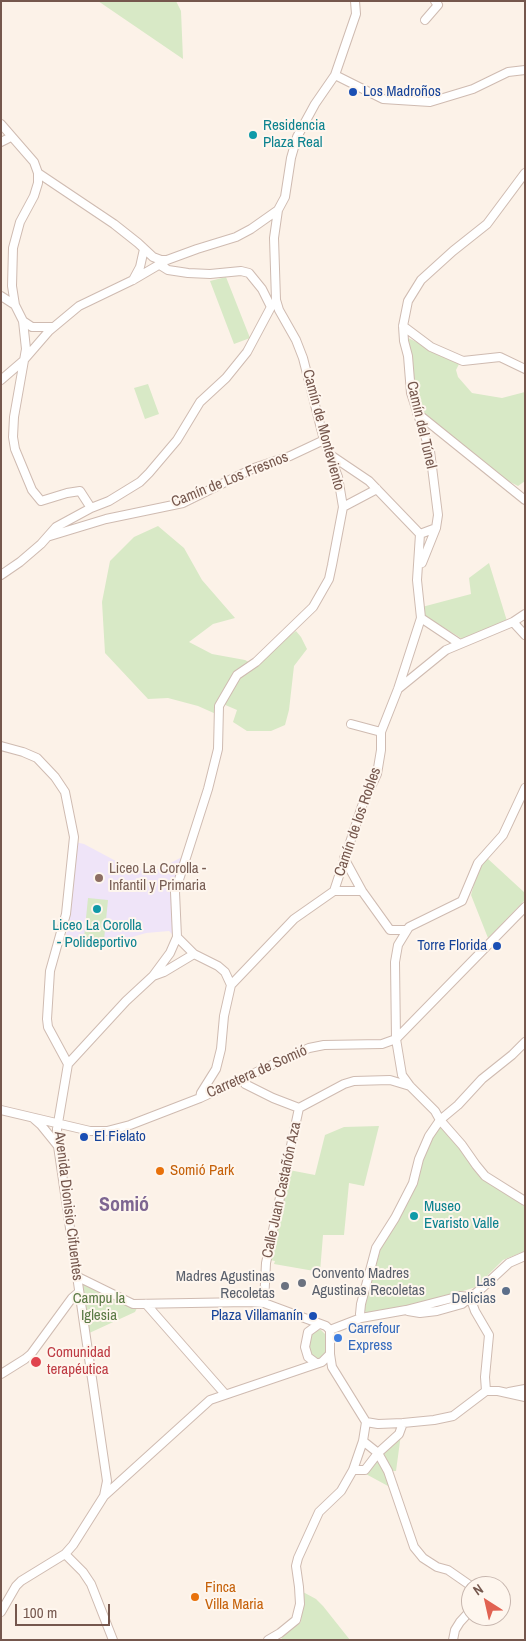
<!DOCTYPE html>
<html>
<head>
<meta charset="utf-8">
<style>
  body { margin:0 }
  #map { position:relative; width:526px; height:1641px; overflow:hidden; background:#fcf2e8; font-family:"Archivo Narrow",sans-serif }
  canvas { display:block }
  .frame { position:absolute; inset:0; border:2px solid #75574d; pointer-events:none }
  .north { position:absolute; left:461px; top:1576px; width:50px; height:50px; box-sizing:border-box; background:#fef6ee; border:1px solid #c7b6ae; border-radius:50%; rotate:325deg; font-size:14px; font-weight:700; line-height:20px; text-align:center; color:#75574d }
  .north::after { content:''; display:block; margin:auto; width:18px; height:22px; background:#e16252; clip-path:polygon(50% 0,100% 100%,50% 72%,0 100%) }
  .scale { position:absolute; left:15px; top:1604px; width:95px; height:22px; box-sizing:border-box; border:2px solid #75574d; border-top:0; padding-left:6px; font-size:15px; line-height:18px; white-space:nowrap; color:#75574d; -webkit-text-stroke:4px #fef6ee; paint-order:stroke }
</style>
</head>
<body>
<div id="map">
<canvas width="526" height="1641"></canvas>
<div class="frame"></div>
<div class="north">N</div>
<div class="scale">100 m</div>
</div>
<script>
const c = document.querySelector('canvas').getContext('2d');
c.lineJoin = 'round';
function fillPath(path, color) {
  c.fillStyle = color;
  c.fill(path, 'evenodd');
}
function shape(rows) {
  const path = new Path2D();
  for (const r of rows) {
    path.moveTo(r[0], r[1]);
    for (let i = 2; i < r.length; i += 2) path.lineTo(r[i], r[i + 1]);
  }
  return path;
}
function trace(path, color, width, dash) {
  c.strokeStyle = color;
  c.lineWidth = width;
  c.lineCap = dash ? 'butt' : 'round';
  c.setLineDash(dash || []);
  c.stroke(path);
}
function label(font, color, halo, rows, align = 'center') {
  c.font = font + ' "Archivo Narrow",sans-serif';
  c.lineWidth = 4;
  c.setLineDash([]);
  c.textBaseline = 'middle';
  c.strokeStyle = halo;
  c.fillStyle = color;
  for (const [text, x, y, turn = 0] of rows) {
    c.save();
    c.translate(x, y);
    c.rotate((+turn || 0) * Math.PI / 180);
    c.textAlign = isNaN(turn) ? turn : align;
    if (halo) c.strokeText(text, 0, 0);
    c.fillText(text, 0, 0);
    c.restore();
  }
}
fillPath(shape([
  [75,842,84,844,129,868,159,869,182,857,172,892,173,935,169,931,146,933,108,944,65,940,70,916]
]), '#efe4f8');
fillPath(shape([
  [98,1,176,1,181,11,183,59],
  [226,277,250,338,234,344,210,281],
  [408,338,460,362,456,370,458,377,472,393,502,398,525,392,525,481,518,486,506,480,419,409,415,395],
  [148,384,159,414,145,419,134,388],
  [158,526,184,548,202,580,235,618,213,624,189,642,212,654,245,660,257,666,284,640,296,631,301,637,307,649,294,666,289,710,285,725,271,731,247,731,233,722,237,710,223,704,216,714,198,706,168,698,148,699,105,653,102,602,110,561,134,537],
  [489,563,507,621,464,640,425,616,422,607,471,594,469,578],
  [487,858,525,893,525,900,488,938,471,895,479,866],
  [88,898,108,900,104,940,84,938],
  [379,1126,364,1186,349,1183,344,1235,323,1235,320,1272,274,1264,275,1261,270,1260,289,1170,315,1175,325,1135,344,1127],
  [441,1127,463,1151,480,1176,490,1184,508,1194,525,1207,525,1251,503,1260,476,1287,434,1300,367,1314,364,1310,381,1247,398,1219,416,1185,415,1181,422,1160,436,1130],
  [76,1276,139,1304,135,1312,85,1335],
  [317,1330,321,1330,325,1334,327,1346,325,1354,320,1359,317,1360,311,1355,308,1342,312,1333],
  [401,1434,396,1471,389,1471,383,1458,385,1450],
  [379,1458,391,1485,388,1486,364,1473],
  [303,1592,316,1599,323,1606,350,1640,282,1640,281,1637,301,1622]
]), '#d8e9c6');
const minor = shape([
  [425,20,438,5,435,1],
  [335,75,383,99,430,102,473,89,508,72,525,70],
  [1,124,34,162,38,173,114,224,138,243,153,257,161,260,167,260],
  [1,142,11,137],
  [133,280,140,267,144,249],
  [1,296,15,305],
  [23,321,32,327,53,327],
  [403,326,431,347,463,361,500,357,525,369],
  [1,380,23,361,49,331,79,306,133,280,167,260,197,249,236,237,251,229,278,210],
  [417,413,525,500],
  [343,507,377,489],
  [91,508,109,501,140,482,149,473,177,440,200,402,226,378,247,352,271,307,262,289,249,273,241,271,210,274,188,273,168,270,160,265],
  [420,534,436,528,438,515,430,451,411,393,408,356,404,341,403,326,408,301,421,280,453,251,487,224,525,173],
  [50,536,106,519,183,503,254,468,290,456,324,440],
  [422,563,436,528],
  [1,575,20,562,41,544,56,527,91,508,80,491,67,493,41,501,32,490,15,449,13,437,14,417,26,349,23,321,15,305,12,286,13,248,20,222,34,196,38,183,38,173],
  [421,618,460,644],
  [513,622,525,635],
  [398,689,446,650,513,622,525,614],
  [351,724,381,732],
  [1,746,23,752,37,758,55,777,65,792,74,837,66,914,50,971,47,1019,48,1027,68,1064,57,1129,58,1146,107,1481,104,1496],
  [525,788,503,835,478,863,462,901,409,927,398,945,395,962,396,1039,402,1075,410,1086,435,1111,440,1120,462,1145,476,1165,485,1176,525,1201],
  [344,858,362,891],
  [334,891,362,891,390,930,406,930],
  [153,976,164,972,194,954],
  [231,985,225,972,218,966,194,954,177,937,175,892,208,789,218,749,219,706,237,675,256,662,313,607,329,579,332,565,343,507,338,477,324,440,303,358,296,340,279,310,276,300,274,238,278,210,285,197,291,158,297,137,315,104,335,75,356,14,355,1],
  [68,1064,126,1001,153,976,170,953,177,937],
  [242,1079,245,1084,273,1098,299,1108,344,1084,354,1081,390,1080,410,1086],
  [200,1098,201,1093,216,1069,221,1049,224,1016,231,985,294,919,334,891,362,806,377,774,381,750,381,732,398,689,421,618,417,580,420,534,369,481,329,454],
  [1,1110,90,1131,107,1131,130,1125,200,1098,309,1048,324,1045,382,1044,396,1039,525,907],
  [33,1118,41,1125,58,1146],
  [470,1297,475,1311,489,1335,485,1377,486,1391],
  [264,1303,266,1263,299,1108],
  [146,1304,225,1394],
  [408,1311,420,1313,437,1311,462,1304,482,1288,509,1263,525,1256],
  [361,1318,360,1314,361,1304,376,1248,395,1218,413,1183,419,1159,429,1136,440,1120,458,1105,482,1079,512,1055,525,1042],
  [330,1330,361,1318,406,1310,460,1296,470,1297],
  [316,1363,308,1357,305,1347,308,1332,319,1324],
  [1,1374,25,1359,31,1354,72,1298,79,1292],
  [509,1392,525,1389],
  [366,1422,378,1424,403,1423,434,1420,453,1416,486,1391,498,1391,525,1397],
  [363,1441,378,1453,399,1434,403,1423],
  [353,1470,365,1470,378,1453,388,1471,414,1547,423,1558,437,1567,448,1570,471,1586],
  [65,1554,83,1572,91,1584,113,1640],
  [1,1612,16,1586,21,1581,65,1554,73,1545,104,1496,210,1400,322,1362,330,1354,330,1330,326,1326,264,1303,248,1302,133,1304,76,1276],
  [268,1640,280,1633,296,1620,300,1604,299,1587,296,1566,298,1558,319,1512,341,1491,353,1470,363,1441,366,1422,332,1367,330,1354],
  [453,1640,455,1630,460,1622,471,1610]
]);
trace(minor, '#cfbbb1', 10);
trace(minor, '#fff', 8);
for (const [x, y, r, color] of [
  [353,92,5,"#1a4fb4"],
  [253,135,5,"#0f9aa8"],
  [99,878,5,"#8d6e63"],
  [97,909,5,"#0f9aa8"],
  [497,946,5,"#1a4fb4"],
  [84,1137,5,"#1a4fb4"],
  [160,1171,5,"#e8710a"],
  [414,1216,5,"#0f9aa8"],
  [302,1283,5,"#6b7280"],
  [285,1286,5,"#6b7280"],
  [506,1291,5,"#5c6f8a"],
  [313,1316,5,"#1a4fb4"],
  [338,1338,5,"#3f7fe0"],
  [36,1362,6,"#e0444e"],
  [195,1597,5,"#e8710a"]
]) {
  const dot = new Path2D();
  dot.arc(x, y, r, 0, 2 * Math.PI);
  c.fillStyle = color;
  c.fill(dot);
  trace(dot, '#fef6ee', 2);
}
label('15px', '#164399', '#fef6ee', [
  ["Los Madroños",363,92],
  ["Torre Florida",487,946,"right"],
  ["El Fielato",94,1137],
  ["Plaza Villamanín",303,1316,"right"]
], 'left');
label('15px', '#0d838f', '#fef6ee', [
  ["Residencia",263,126],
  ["Plaza Real",263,143],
  ["Liceo La Corolla",97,926,"center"],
  ["- Polideportivo",97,943,"center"],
  ["Museo",424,1207],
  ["Evaristo Valle",424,1224]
], 'left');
label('15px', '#75574d', '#fef6ee', [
  ["Camín del Túnel",421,425,77],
  ["Camín de Monteviento",323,430,75],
  ["Camín de Los Fresnos",230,480,-22],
  ["Camín de los Robles",358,822,-71],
  ["Carretera de Somió",257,1072,-24],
  ["Calle Juan Castañón Aza",282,1190,-78],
  ["Avenida Dionisio Cifuentes",68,1206,83]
]);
label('15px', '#785e54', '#fef6ee', [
  ["Liceo La Corolla -",109,869],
  ["Infantil y Primaria",109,886]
], 'left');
label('15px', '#c56008', '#fef6ee', [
  ["Somió Park",170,1171],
  ["Finca",205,1588],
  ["Villa Maria",205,1605]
], 'left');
label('15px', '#5b616d', '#fef6ee', [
  ["Convento Madres",312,1274],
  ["Agustinas Recoletas",312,1291],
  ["Madres Agustinas",275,1277,"right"],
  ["Recoletas",275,1294,"right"]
], 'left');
label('15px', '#4e5e75', '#fef6ee', [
  ["Las",496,1282],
  ["Delicias",496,1299]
], 'right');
label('15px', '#5b7a45', '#fef6ee', [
  ["Campu la",99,1299],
  ["Iglesia",99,1316]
]);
label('15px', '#366cbe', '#fef6ee', [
  ["Carrefour",348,1329],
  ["Express",348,1346]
], 'left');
label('15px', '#be3a42', '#fef6ee', [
  ["Comunidad",47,1353],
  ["terapéutica",47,1370]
], 'left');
label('bold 20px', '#7d6591', '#fef6ee', [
  ["Somió",124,1206]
]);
</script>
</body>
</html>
